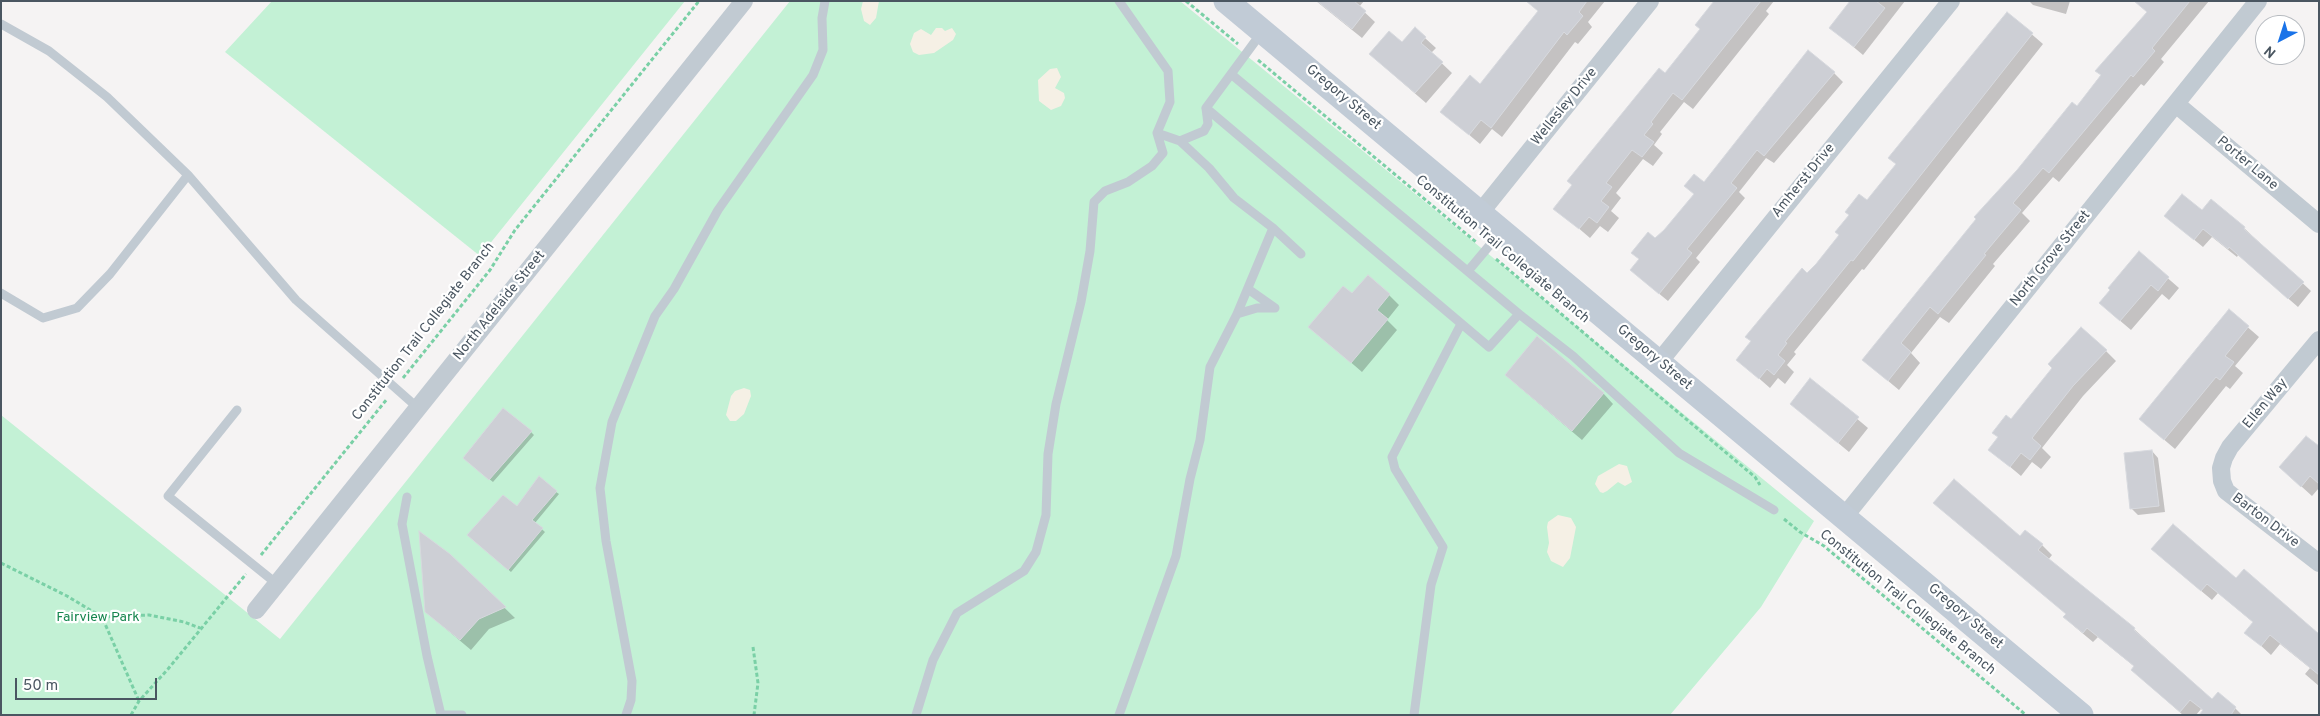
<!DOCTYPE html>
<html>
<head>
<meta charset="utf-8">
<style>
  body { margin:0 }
  #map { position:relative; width:2320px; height:716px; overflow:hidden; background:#f5f3f3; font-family:Overpass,sans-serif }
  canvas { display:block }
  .frame { position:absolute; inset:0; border:2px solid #4a5661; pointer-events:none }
  .north { position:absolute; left:2255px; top:15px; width:50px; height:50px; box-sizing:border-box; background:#fff; border:1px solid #b7bbc0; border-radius:50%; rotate:220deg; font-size:14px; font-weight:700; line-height:20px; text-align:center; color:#4a5661 }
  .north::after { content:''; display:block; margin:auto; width:18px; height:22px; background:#1a73e8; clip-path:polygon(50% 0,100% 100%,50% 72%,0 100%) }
  .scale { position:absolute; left:15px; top:678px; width:142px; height:22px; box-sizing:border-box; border:2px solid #4a5661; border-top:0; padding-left:6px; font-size:15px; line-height:18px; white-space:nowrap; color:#4a5661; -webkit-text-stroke:4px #fff; paint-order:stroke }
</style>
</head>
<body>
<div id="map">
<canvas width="2320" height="716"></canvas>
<div class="frame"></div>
<div class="north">N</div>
<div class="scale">50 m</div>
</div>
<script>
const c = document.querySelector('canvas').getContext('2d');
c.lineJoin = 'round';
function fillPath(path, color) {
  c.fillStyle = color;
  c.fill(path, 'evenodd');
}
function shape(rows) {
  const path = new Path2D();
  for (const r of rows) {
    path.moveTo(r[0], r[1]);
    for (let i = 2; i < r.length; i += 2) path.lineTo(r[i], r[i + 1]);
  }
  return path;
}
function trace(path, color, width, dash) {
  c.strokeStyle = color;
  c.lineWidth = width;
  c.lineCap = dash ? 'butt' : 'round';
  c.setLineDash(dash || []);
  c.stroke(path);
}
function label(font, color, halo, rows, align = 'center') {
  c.font = font + ' Overpass,sans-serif';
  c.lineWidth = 4.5;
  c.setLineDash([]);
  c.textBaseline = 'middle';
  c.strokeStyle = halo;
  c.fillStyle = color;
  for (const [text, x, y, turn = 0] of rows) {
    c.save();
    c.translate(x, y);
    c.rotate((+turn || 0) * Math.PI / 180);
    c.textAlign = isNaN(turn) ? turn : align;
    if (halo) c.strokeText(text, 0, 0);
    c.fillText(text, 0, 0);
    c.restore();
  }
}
fillPath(shape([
  [272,1,685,1,480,256,225,52],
  [790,1,1180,1,1814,521,1761,607,1670,715,1,715,1,415,280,639]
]), '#c3f1d5');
fillPath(shape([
  [863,1,879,1,876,18,870,25,864,21,861,9],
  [936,28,942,28,945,31,952,28,956,34,953,40,934,53,919,55,913,52,910,44,914,33,921,29,931,35],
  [1057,68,1061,77,1055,88,1064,93,1065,98,1061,106,1051,110,1039,101,1038,80,1050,69],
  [744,388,750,390,751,396,744,414,736,421,730,421,726,415,731,396,735,391],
  [1619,464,1627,466,1632,482,1625,486,1618,482,1607,491,1603,493,1600,492,1595,484,1598,476],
  [1558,515,1571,518,1576,527,1570,558,1563,567,1551,561,1547,552,1549,543,1547,527,1548,522]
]), '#f5f0e5');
fillPath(shape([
  [1316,1,1364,1,1359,7,1375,22,1362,38],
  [1539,1,1605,1,1588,22,1592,27,1578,44,1575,42,1502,137,1492,129,1480,144,1442,112,1481,85,1539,12],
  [1716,1,1774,1,1766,11,1769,14,1693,109,1684,102,1660,132,1662,134,1654,145,1663,153,1653,166,1643,159,1616,193,1621,198,1611,211,1619,218,1608,232,1600,226,1590,238,1555,208,1701,30],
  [1851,1,1905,1,1863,55,1831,28],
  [2029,1,2070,1,2066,14,2033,5],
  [2148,1,2209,1,2161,59,2164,62,2144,86,2141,84,2059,182,2053,177,2022,213,2030,221,1993,264,1995,266,1949,323,1940,317,1911,353,1920,363,1899,390,1863,360,2077,107,2148,12],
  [2007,13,2043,44,1864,270,1862,269,1794,352,1796,354,1787,365,1794,372,1785,384,1778,378,1770,388,1738,360,1752,342,1746,336,1807,275,1897,165],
  [1415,29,1436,48,1431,53,1452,73,1426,103,1381,64],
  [1834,73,1843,82,1774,163,1766,158,1739,192,1745,198,1696,258,1700,262,1668,301,1640,278,1631,270,1704,184],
  [2175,224,2244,228,2311,291,2298,307,2238,255,2237,257,2212,237,2203,247],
  [2139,253,2179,288,2169,300,2162,294,2131,330,2111,313],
  [1352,295,1389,295,1399,305,1387,320,1397,330,1362,372,1310,327],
  [2229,311,2259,337,2235,366,2243,373,2230,389,2226,386,2175,449,2140,419],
  [2106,351,2116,361,2083,396,2042,448,2051,457,2041,469,2032,462,2021,476,1990,450,2011,421],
  [1811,380,1868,428,1849,452,1791,404],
  [1517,385,1603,393,1613,404,1582,440],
  [531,432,534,435,493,482,467,461],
  [2319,448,2319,488,2312,496,2291,477],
  [2152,451,2158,458,2165,512,2138,515,2131,508],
  [556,492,559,494,535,523,545,532,511,572,472,538,517,508],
  [1935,503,2042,545,2052,555,2048,560,2134,629,2212,700,2235,708,2242,715,2208,715,2201,709,2196,715,2183,715,2142,679,2135,667,2098,637,2093,642,2075,627,2065,617,2067,614],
  [450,555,515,618,489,629,471,650,426,612],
  [2163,559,2236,580,2319,634,2319,686,2305,674,2310,668,2280,644,2271,655,2246,632,2254,623,2218,593,2212,600]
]), '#0003');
const building = shape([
  [1317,1,1354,1,1366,11,1352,29,1317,1],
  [1526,1,1587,1,1579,12,1583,16,1567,35,1564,32,1491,128,1481,120,1469,135,1440,112,1470,75,1480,84,1538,11,1526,1],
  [1714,1,1761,1,1682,100,1673,93,1651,122,1653,124,1644,135,1654,142,1642,157,1632,150,1606,183,1612,187,1601,201,1609,207,1597,223,1589,217,1579,229,1553,209,1572,185,1567,181,1659,68,1665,73,1700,29,1695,25,1714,1],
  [1850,1,1876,1,1885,8,1854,47,1829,28,1850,1],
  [2134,1,2190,1,2152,48,2155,51,2133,77,2131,75,2049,173,2043,168,2013,203,2021,210,1984,254,1986,255,1938,314,1930,307,1901,343,1911,352,1888,381,1862,360,1976,219,1974,217,2017,170,2072,102,2077,106,2101,75,2095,71,2147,12,2134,1],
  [2007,12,2033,33,1853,261,1851,260,1785,342,1787,343,1778,355,1785,361,1774,375,1767,369,1759,379,1736,360,1751,341,1745,337,1802,268,1807,273,1816,264,1839,235,1835,232,1849,215,1845,212,1859,194,1867,200,1896,164,1888,158,2007,12],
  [1415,27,1426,37,1421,43,1443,62,1415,93,1369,54,1389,31,1402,42,1415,27],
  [1808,50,1835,72,1764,156,1757,150,1731,183,1737,188,1687,249,1692,253,1659,294,1630,270,1639,259,1631,253,1648,232,1655,238,1664,230,1694,194,1684,186,1694,174,1704,182,1808,50],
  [2182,194,2202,210,2211,199,2245,227,2244,229,2304,282,2288,299,2229,247,2228,249,2203,229,2194,240,2164,216,2182,194],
  [2139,251,2169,277,2158,291,2151,285,2120,321,2099,303,2110,290,2108,288,2139,251],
  [1368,275,1390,294,1377,310,1388,319,1351,363,1308,327,1343,286,1352,293,1368,275],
  [2229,309,2249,326,2225,356,2234,362,2220,380,2216,377,2164,440,2139,419,2229,309],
  [2081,327,2107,350,2073,386,2032,438,2041,446,2030,460,2021,453,2010,467,1988,450,1998,437,1992,433,2006,415,2011,419,2052,368,2048,364,2081,327],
  [1537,336,1604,393,1572,431,1505,375,1537,336],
  [1810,378,1859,417,1838,443,1790,404,1810,378],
  [503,408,532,431,489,480,463,458,503,408],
  [2306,436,2319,446,2319,484,2310,476,2301,487,2279,467,2306,436],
  [2152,450,2159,506,2130,509,2124,453,2152,450],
  [539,476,557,491,532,520,543,528,508,570,467,535,503,495,517,506,539,476],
  [1954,479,2020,536,2025,530,2043,544,2038,550,2135,628,2134,630,2212,699,2218,692,2236,707,2231,715,2199,715,2203,710,2190,700,2180,712,2131,670,2134,666,2087,628,2083,633,2063,617,2066,614,1933,503,1954,479],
  [2173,524,2236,578,2244,569,2319,634,2319,675,2270,635,2261,646,2244,633,2253,622,2207,584,2201,591,2151,549,2173,524],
  [419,531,450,554,506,607,479,619,460,640,425,612,419,531]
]);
fillPath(building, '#cdcfd5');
trace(building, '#d7d9de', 1);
trace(shape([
  [1186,1,1238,44],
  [1258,60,1476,242],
  [1496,259,1755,477,1760,485],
  [403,378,490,270,515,230,699,1],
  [1784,519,1800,532,1824,546,2026,715],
  [261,555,387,399],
  [1,563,67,596,102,617,139,701],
  [102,617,149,615,184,622,200,628],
  [753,647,758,683,754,715],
  [131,715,139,701,168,669,246,574]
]), '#7ad0a6', 3, [4, 2.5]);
trace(shape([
  [1119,1,1168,71,1170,102,1157,133,1180,141,1209,168,1234,198,1273,228,1301,254],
  [1,24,49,51,107,97,188,175,296,300,418,408],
  [1231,74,1519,314,1489,347,1206,108,1262,32],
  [1180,141,1204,131,1208,124,1206,108],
  [1468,271,1500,233],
  [1248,289,1275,308],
  [1,293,43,318,77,308,110,274,188,175],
  [1237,314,1257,308,1275,308],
  [1519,314,1573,356,1679,453,1774,510],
  [237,410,168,496,277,584],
  [407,497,402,524,427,656,441,715],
  [442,715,462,715],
  [626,715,631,700,632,681,606,541,600,488,612,422,655,316,674,289,718,210,813,75,823,50,822,18,825,1],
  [916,715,933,660,957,613,1024,571,1036,552,1046,515,1048,454,1056,404,1081,302,1090,251,1094,202,1105,191,1128,182,1152,166,1163,153,1157,133],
  [1119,715,1176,556,1190,479,1200,440,1210,367,1237,314,1273,228],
  [1414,715,1431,585,1443,547,1395,469,1392,457,1461,324]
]), '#c1cad2', 9);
trace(shape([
  [2176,104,2319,224],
  [1480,213,1650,1],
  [2319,340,2230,447,2224,458,2221,468,2222,481,2226,491,2319,563],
  [1659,362,1951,1],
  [1844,517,2258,1],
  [256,610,744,1]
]), '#c1cad2', 18);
trace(shape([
  [1226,1,2081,715]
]), '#c1cbd6', 25);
label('14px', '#4a5661', '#fff', [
  ["Gregory Street",1343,98,40],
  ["Wellesley Drive",1565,107,-51],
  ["Porter Lane",2247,164,40],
  ["Amherst Drive",1804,181,-51],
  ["Constitution Trail Collegiate Branch",1502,250,40],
  ["North Grove Street",2051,259,-51],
  ["North Adelaide Street",500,306,-51],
  ["Constitution Trail Collegiate Branch",424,332,-52],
  ["Gregory Street",1654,358,40],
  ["Ellen Way",2266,404,-50],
  ["Barton Drive",2265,521,37],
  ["Constitution Trail Collegiate Branch",1907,603,39],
  ["Gregory Street",1965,617,40]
]);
label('14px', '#17864f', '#fff', [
  ["Fairview Park",98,618]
]);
</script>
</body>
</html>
